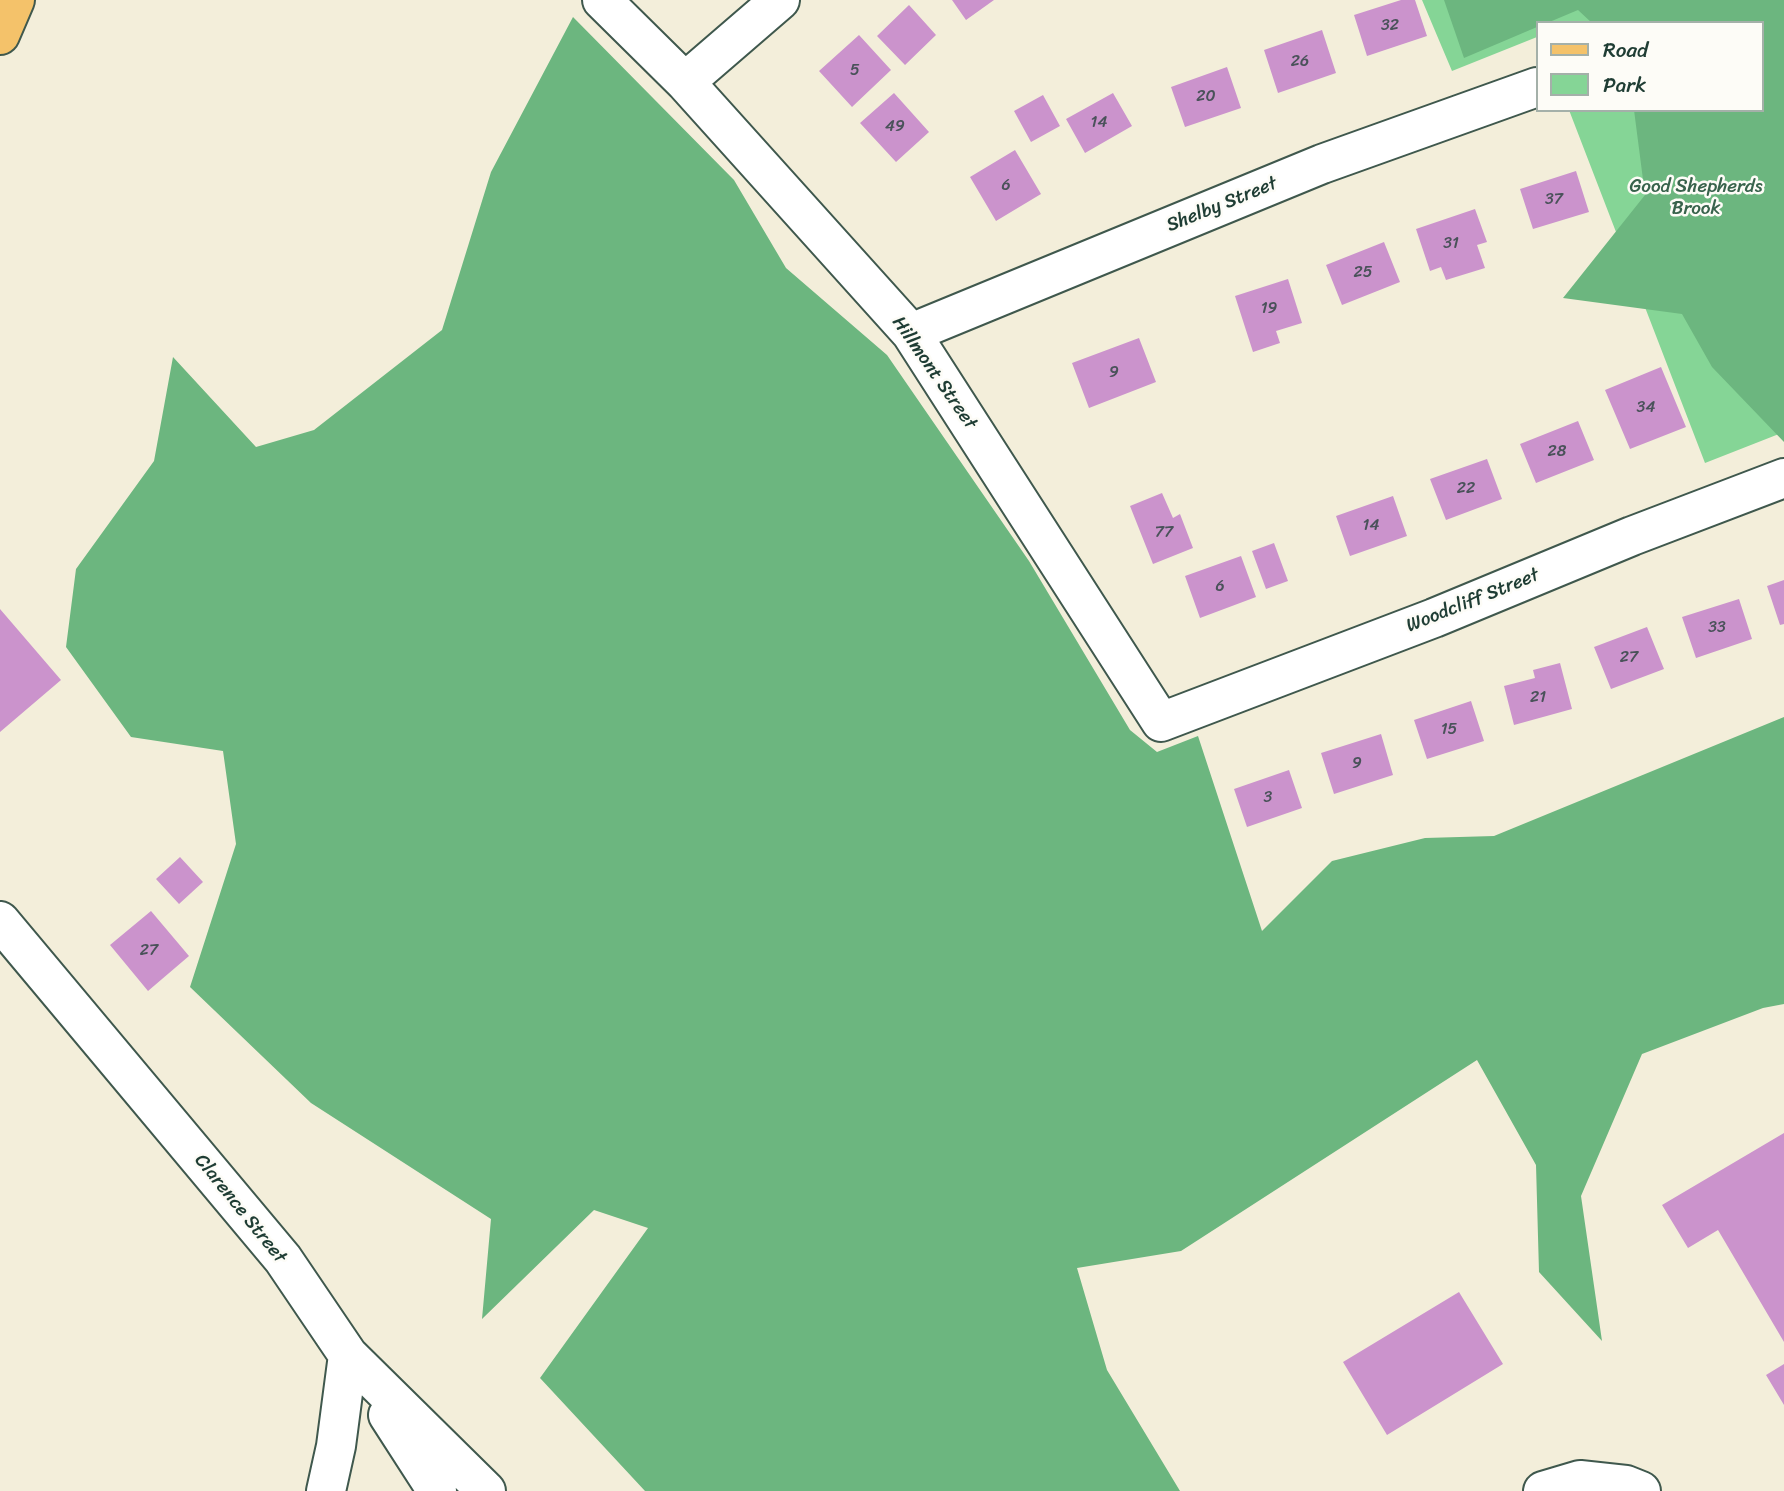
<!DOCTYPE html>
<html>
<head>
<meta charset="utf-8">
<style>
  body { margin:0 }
  #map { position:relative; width:1784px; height:1491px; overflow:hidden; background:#f3eeda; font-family:Sriracha,sans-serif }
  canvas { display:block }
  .legend { position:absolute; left:1536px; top:21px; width:228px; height:91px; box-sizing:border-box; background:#fdfcf7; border:2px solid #a4b0a9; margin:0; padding:9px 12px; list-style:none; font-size:21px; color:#1f3d34 }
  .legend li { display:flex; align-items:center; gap:14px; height:35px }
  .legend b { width:35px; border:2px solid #a4b0a9 }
</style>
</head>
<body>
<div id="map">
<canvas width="1784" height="1491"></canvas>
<ul class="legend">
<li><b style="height:9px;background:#f4c26a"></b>Road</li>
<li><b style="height:19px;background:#85d596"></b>Park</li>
</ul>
</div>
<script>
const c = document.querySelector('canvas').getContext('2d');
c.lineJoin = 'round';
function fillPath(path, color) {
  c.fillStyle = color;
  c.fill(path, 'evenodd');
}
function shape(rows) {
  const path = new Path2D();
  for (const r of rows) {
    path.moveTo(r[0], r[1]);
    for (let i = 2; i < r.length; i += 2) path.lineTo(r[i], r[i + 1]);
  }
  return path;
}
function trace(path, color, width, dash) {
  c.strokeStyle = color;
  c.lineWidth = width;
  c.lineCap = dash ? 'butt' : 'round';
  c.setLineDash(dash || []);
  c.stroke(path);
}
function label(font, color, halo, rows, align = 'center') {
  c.font = font + ' Sriracha,sans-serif';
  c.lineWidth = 5;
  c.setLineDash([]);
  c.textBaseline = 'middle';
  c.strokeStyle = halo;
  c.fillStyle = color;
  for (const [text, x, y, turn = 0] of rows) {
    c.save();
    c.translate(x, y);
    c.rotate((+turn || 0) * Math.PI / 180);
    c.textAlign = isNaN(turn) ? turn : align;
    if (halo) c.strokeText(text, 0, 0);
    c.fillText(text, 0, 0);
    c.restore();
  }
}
fillPath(shape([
  [1422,0,1784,0,1784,432,1705,463,1569,110,1761,110,1761,23,1537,23,1537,37,1452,71]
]), '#85d596');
fillPath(shape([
  [1444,0,1784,0,1784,442,1712,367,1682,314,1563,298,1645,195,1634,110,1761,110,1761,23,1592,23,1578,10,1547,23,1537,23,1537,27,1464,58],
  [573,17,734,180,786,268,887,355,1029,561,1130,730,1157,752,1198,736,1262,931,1332,861,1425,838,1494,836,1784,717,1784,1004,1763,1008,1642,1054,1581,1196,1602,1341,1539,1272,1536,1165,1477,1060,1181,1251,1077,1268,1107,1370,1180,1491,645,1491,540,1378,648,1228,594,1210,482,1319,491,1219,311,1103,190,987,236,844,223,751,131,737,66,647,76,569,154,461,173,357,256,447,314,430,442,330,491,172]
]), '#6cb67f');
fillPath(shape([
  [952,0,994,0,966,20],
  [1401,0,1415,0,1427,36,1367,56,1354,15],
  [909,5,936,35,905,65,877,36],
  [1322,30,1336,73,1278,93,1264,50],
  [859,35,891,70,852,107,819,71],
  [1227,67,1241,108,1185,127,1171,87],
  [894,93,929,132,896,162,860,123],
  [1113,93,1132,126,1085,153,1066,119],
  [1043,95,1060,126,1031,142,1014,111],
  [1015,150,1041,194,996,221,970,177],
  [1576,171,1589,212,1533,229,1520,189],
  [1475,209,1487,242,1477,245,1485,268,1446,280,1441,267,1430,271,1416,229],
  [1384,242,1400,282,1342,305,1326,265],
  [1288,279,1302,323,1276,331,1280,343,1253,352,1235,296],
  [1139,338,1156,382,1089,408,1072,363],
  [1661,367,1686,427,1630,449,1605,390],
  [1578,421,1594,460,1536,483,1520,444],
  [1487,459,1502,499,1446,520,1430,479],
  [1162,493,1173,518,1180,514,1193,548,1153,564,1130,506],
  [1393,496,1407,536,1350,556,1336,516],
  [1274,543,1288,581,1266,589,1252,551],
  [1241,556,1256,597,1200,618,1185,576],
  [1784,580,1784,624,1780,625,1767,586],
  [1739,599,1752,639,1696,658,1682,617],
  [0,609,61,680,0,732],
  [1647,627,1664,669,1611,689,1594,647],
  [1560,663,1572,709,1514,725,1504,686,1535,678,1533,670],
  [1471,701,1484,741,1427,759,1414,720],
  [1381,734,1393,775,1334,794,1321,753],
  [1289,770,1302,808,1247,827,1234,789],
  [180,857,203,882,179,904,156,879],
  [151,911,189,956,148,991,110,945],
  [1784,1133,1784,1342,1718,1230,1688,1248,1662,1205],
  [1459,1292,1503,1364,1387,1435,1343,1362],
  [1784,1364,1784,1405,1766,1375]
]), '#cb93cc');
const minor = shape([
  [602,0,685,82,911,333,1161,722,1434,618,1632,536,1784,478],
  [685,82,780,0],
  [911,333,1322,164,1537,87],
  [0,921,283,1259,348,1355,486,1491],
  [388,1415,437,1491],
  [326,1491,336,1446,348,1355],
  [1543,1491,1580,1480,1626,1485,1641,1491]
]);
const major = shape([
  [0,35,15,0]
]);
trace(minor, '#3f584d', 42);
trace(major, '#3f584d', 42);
trace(minor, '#fff', 38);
trace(major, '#f4c26a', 38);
label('16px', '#4a525a', null, [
  ["32",1390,26],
  ["26",1300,62],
  ["5",855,71],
  ["20",1206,97],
  ["14",1099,123],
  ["49",895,127],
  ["6",1006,186],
  ["37",1554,200],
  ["31",1451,244],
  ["25",1363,273],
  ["19",1269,309],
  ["9",1114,373],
  ["34",1646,408],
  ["28",1557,452],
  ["22",1466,489],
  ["14",1371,526],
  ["77",1164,533],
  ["6",1220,587],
  ["33",1717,628],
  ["27",1629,658],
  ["21",1538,698],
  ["15",1449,730],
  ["9",1357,764],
  ["3",1268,798],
  ["27",149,951]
]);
label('19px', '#38634c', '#fdfcf7', [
  ["Good Shepherds",1696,187],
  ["Brook",1696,209]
]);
label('19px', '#1f3d34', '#fdfcf7', [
  ["Shelby Street",1222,205,-22],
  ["Hillmont Street",934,373,55],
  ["Woodcliff Street",1473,601,-22],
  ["Clarence Street",240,1209,51]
]);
</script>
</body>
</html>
